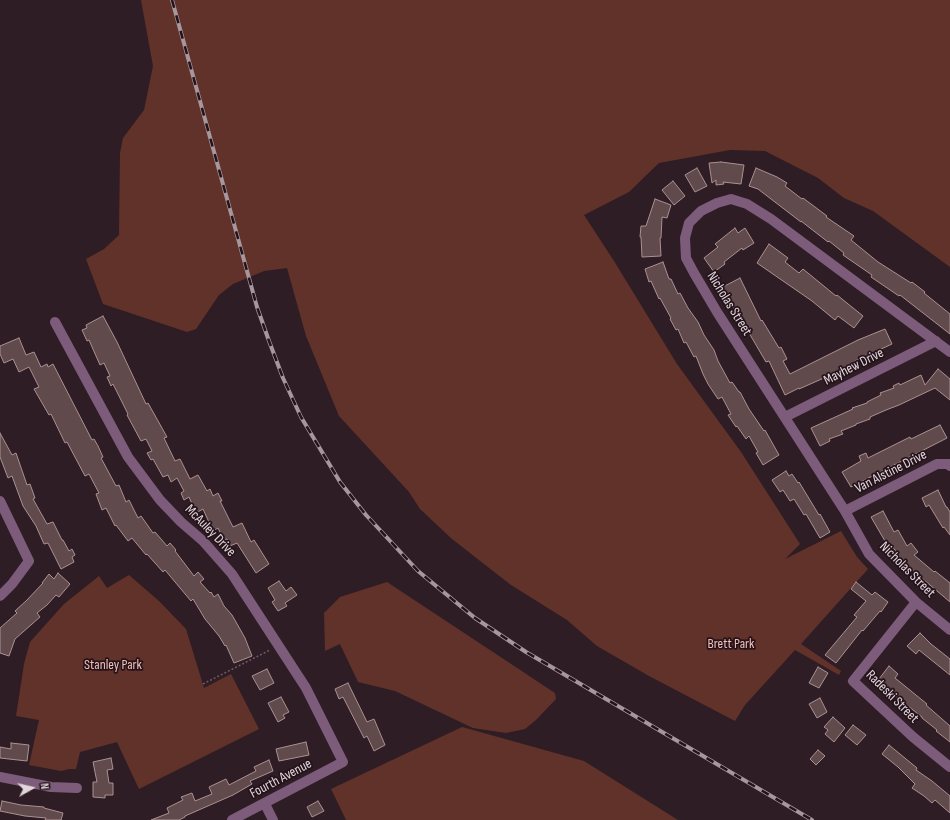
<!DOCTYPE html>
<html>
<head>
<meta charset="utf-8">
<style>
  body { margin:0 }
  #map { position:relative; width:950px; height:820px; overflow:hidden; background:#2f1d25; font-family:"Sofia Sans Condensed",sans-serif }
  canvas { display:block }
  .north { position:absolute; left:12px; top:768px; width:40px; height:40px; -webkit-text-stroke:3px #25131c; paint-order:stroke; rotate:82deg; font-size:11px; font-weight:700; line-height:16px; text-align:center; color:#e3d6db }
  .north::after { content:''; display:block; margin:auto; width:14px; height:18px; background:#e3d6db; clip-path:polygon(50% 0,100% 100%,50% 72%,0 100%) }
</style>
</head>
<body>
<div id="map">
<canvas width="950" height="820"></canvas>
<div class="north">N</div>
</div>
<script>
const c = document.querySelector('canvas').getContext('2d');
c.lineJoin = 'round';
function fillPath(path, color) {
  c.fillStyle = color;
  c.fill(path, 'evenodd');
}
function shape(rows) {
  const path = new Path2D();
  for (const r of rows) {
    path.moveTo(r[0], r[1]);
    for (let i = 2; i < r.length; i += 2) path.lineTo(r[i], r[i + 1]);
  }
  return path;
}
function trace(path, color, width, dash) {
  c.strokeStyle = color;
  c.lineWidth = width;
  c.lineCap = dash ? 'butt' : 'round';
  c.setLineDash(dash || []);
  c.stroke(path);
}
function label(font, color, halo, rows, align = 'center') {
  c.font = font + ' "Sofia Sans Condensed",sans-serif';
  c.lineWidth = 3.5;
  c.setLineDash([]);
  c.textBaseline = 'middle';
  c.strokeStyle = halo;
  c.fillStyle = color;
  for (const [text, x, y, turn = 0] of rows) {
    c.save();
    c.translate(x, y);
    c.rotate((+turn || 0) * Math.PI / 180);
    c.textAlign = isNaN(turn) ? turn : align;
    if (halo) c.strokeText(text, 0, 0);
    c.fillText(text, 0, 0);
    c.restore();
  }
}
fillPath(shape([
  [141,0,950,0,950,267,873,211,844,198,818,178,765,151,730,150,659,163,629,192,584,215,614,261,677,364,741,452,800,544,785,559,841,531,857,557,868,569,801,644,841,671,839,675,795,650,745,705,735,721,649,676,597,646,567,620,511,585,452,539,420,509,409,492,339,416,306,336,287,268,264,271,233,284,219,295,196,329,187,332,103,304,86,259,104,249,119,235,120,153,123,138,144,110,153,66],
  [129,575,159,601,186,629,204,688,231,674,259,729,139,789,117,742,80,752,76,769,69,769,61,771,29,765,39,720,16,716,24,664,30,642,64,604,99,576,107,588],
  [387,582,555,693,556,699,536,720,525,729,506,733,473,728,395,691,358,682,340,644,325,651,324,613,340,597],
  [462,727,584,761,678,820,346,820,331,789]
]), '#613229');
const building = shape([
  [721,162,744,165,741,184,723,182,724,184,716,185,716,180,712,183,709,163,721,162],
  [697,168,707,186,695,192,685,175,697,168],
  [756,168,777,177,787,183,785,186,802,199,803,198,827,216,826,217,854,236,851,240,878,262,911,283,912,282,925,292,924,293,950,314,950,334,900,295,899,296,871,277,872,275,843,255,844,253,829,241,828,242,801,221,801,222,758,189,749,186,756,168],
  [673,181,685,196,674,205,662,190,673,181],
  [655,199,671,205,667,218,662,217,661,238,660,238,661,256,642,257,641,237,640,237,641,226,646,226,655,199],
  [735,228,738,233,745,228,754,243,743,250,742,248,724,262,725,264,714,272,704,258,718,247,715,244,735,228],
  [769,244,788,258,785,262,799,273,803,269,836,296,837,295,863,316,854,328,838,316,835,320,812,301,757,263,769,244],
  [663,262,669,279,671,279,678,294,680,293,688,308,698,322,704,335,714,350,718,361,730,383,732,382,739,392,740,392,749,409,764,431,765,430,779,455,763,465,756,453,758,452,749,436,746,439,737,426,736,427,728,415,731,414,722,397,718,399,708,384,703,374,696,356,694,357,686,342,684,343,678,329,676,330,670,319,671,318,660,298,659,299,651,281,649,282,645,269,663,262],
  [740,278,761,321,762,320,779,348,781,347,787,359,783,361,790,374,858,340,885,329,892,344,855,361,856,362,833,374,799,389,799,388,785,395,769,361,766,362,742,321,739,322,734,309,721,288,740,278],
  [103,316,117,342,146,404,148,403,167,437,164,438,175,461,180,459,190,479,198,475,207,491,210,489,213,496,218,493,222,501,220,501,233,527,242,523,251,542,254,540,269,564,256,573,237,543,230,546,227,539,224,540,218,528,213,531,203,509,196,513,189,497,184,500,181,493,184,491,177,478,171,482,168,475,163,477,153,459,151,460,147,453,152,451,146,439,141,441,127,415,128,414,113,384,111,386,107,377,110,376,104,363,100,365,89,340,87,341,82,330,87,328,86,325,103,316],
  [19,338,26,355,34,352,41,367,47,364,48,367,53,364,92,440,94,439,98,446,103,457,101,458,116,486,119,485,126,502,129,500,138,518,141,516,153,533,155,532,167,546,170,543,176,550,175,551,194,576,198,572,204,579,200,582,210,593,211,592,214,597,218,594,224,606,232,615,245,638,252,656,234,663,226,645,225,646,219,636,205,619,193,599,191,601,165,570,163,572,147,554,146,555,132,538,128,541,116,525,115,526,106,508,102,510,96,494,99,493,89,474,85,476,67,442,65,443,51,414,49,415,34,389,39,387,29,367,19,372,13,359,4,363,0,354,0,346,19,338],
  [938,369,950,379,950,400,935,388,899,405,886,410,870,417,870,419,856,424,856,425,841,431,843,434,829,439,830,441,820,446,811,428,853,409,852,408,867,403,867,402,881,395,880,393,894,388,893,386,899,383,900,385,921,375,925,385,938,369],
  [940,425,947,438,851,487,842,472,861,461,859,456,866,453,868,458,910,437,911,439,940,425],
  [0,433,12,455,16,453,27,485,30,484,35,498,33,499,47,524,53,522,62,540,63,540,69,551,72,549,75,555,72,557,74,562,61,569,48,543,44,544,36,526,23,506,12,476,8,478,0,457,0,433],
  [786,471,789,476,792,474,798,483,799,482,819,515,820,514,830,532,820,538,806,514,804,515,794,499,790,501,783,490,780,492,772,480,786,471],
  [938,490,946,507,947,507,950,512,950,535,944,527,943,528,929,505,926,507,922,498,938,490],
  [883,511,894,532,898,530,907,546,911,543,918,552,914,555,934,572,935,571,950,583,950,602,904,563,892,546,889,548,871,517,883,511],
  [58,573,70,584,59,597,56,595,47,605,37,613,40,617,15,639,9,656,0,653,0,628,17,613,15,611,27,600,43,583,42,583,49,574,54,579,58,573],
  [279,581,286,591,291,587,297,595,285,603,287,606,278,611,272,602,275,600,268,588,279,581],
  [856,582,872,595,875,592,888,602,881,612,880,611,863,631,862,630,836,663,825,655,857,617,854,615,866,601,851,589,856,582],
  [920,633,931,644,950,659,950,675,919,650,916,654,907,646,920,633],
  [889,666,898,674,895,678,927,704,926,705,950,726,950,742,936,731,937,730,922,718,922,717,890,692,891,690,879,679,889,666],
  [818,667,828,673,819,688,809,683,818,667],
  [267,669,274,683,260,690,252,676,267,669],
  [348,683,367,722,374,719,385,745,374,751,367,736,364,738,343,697,339,699,335,689,348,683],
  [281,697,289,712,283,715,285,718,278,722,268,703,281,697],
  [820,698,827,712,817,718,809,704,820,698],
  [833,717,845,728,834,742,825,734,828,730,824,727,833,717],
  [853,725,866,735,857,745,845,735,853,725],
  [306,742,309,755,279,761,276,749,306,742],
  [11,743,29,745,27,761,0,758,0,747,11,749,11,743],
  [889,745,917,768,916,770,932,781,950,796,950,813,935,800,932,803,924,796,912,788,915,784,898,767,882,754,889,745],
  [818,750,825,756,816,765,810,759,818,750],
  [111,758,113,769,107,770,109,783,113,783,113,795,105,795,105,798,93,797,93,782,97,782,93,762,111,758],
  [269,760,273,771,250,781,252,784,233,795,185,816,185,817,179,820,151,820,169,813,167,808,183,800,181,797,192,793,195,801,212,794,209,787,226,779,229,785,256,771,254,767,269,760],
  [2,801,21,805,44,807,44,808,63,813,61,820,45,820,46,818,25,816,0,811,2,801],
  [318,801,324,811,312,817,307,807,318,801]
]);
fillPath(building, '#614a4c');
trace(building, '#ab9193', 1);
trace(shape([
  [203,684,270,650]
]), '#6c5c63', 1.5, [2, 2]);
trace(shape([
  [55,322,128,457,160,500,181,522,203,541,232,574,306,688,343,762,232,820],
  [950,352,771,219,747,204,731,199,717,203,701,211,689,223,685,238,686,258,694,273,717,312,845,511,869,554,916,602,950,630],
  [785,417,936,341],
  [0,501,29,561,12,584,0,596],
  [845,511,937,464,949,464,950,466],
  [916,602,853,681,913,737,950,767],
  [0,777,51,787,77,788],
  [265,804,273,820]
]), '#7c5c7a', 10);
const rail = shape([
  [172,0,257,307,269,341,283,378,301,417,340,482,366,515,418,571,475,618,526,652,812,820]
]);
trace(rail, '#a6979d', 4);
trace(rail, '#25131c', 2.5, [8]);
label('14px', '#e3d6db', '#25131c', [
  ["Nicholas Street",729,304,58],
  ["Mayhew Drive",854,367,-27],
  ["Van Alstine Drive",891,472,-27],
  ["McAuley Drive",210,531,46],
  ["Nicholas Street",907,570,45],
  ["Radeski Street",892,697,45],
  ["Fourth Avenue",281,779,-28]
]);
label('14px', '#f5c0b5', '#25131c', [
  ["Brett Park",731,644],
  ["Stanley Park",113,665]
]);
</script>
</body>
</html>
